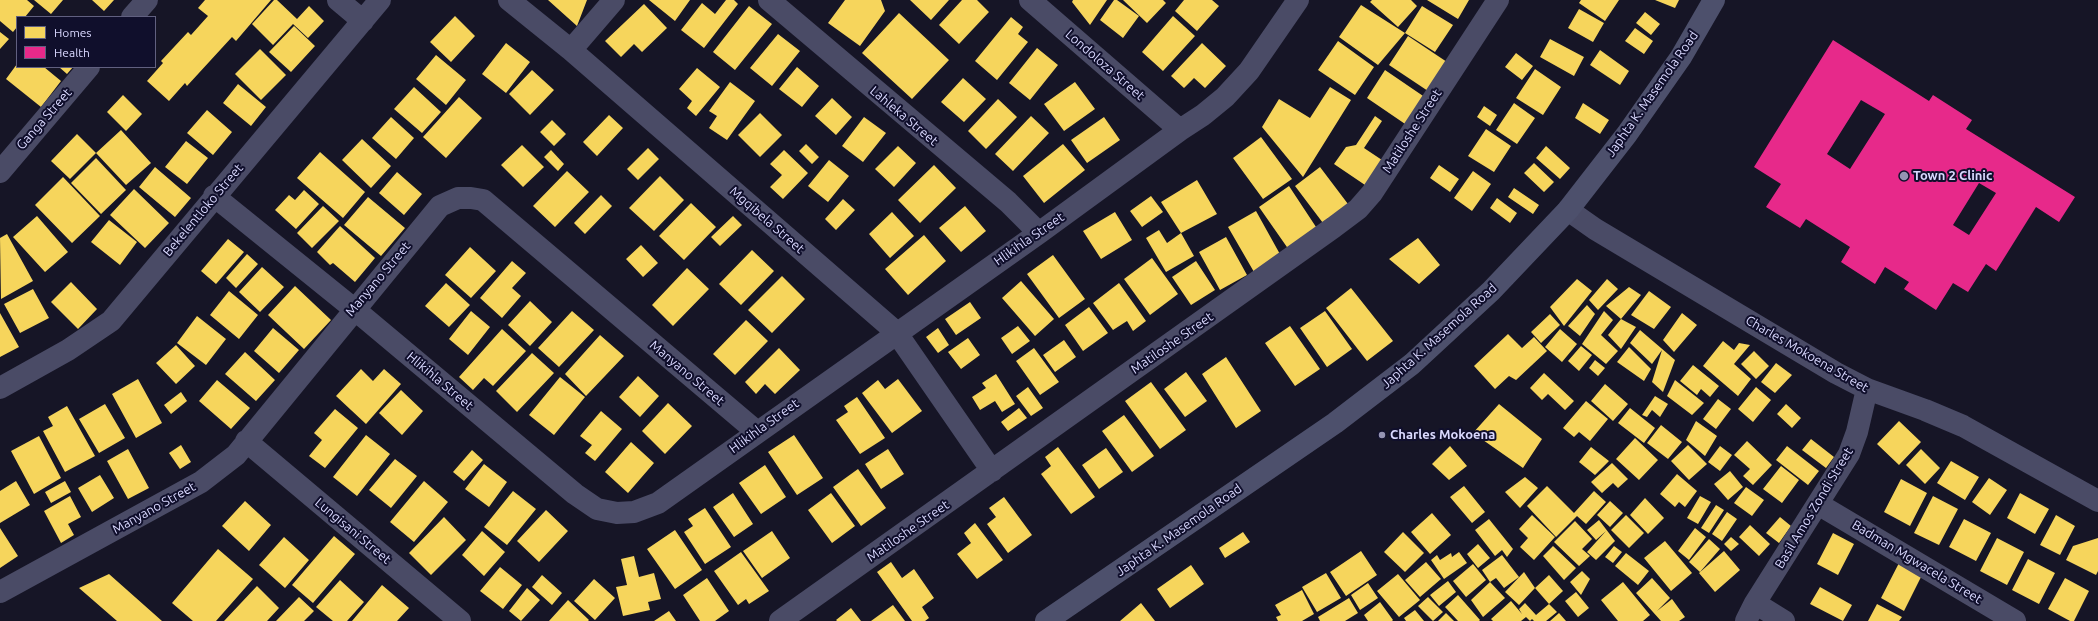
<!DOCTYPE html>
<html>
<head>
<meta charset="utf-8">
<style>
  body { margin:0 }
  #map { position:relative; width:2098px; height:621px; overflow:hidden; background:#161526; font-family:Ubuntu,sans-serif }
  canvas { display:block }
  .legend { position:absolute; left:16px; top:16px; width:140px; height:52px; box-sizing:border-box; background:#100f2c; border:1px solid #616080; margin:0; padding:5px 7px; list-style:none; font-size:12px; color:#dad9ff }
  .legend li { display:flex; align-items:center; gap:8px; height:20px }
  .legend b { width:20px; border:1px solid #616080 }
</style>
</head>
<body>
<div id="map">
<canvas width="2098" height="621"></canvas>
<ul class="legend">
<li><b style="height:11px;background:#f6d55c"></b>Homes</li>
<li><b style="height:11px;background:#e7298a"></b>Health</li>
</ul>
</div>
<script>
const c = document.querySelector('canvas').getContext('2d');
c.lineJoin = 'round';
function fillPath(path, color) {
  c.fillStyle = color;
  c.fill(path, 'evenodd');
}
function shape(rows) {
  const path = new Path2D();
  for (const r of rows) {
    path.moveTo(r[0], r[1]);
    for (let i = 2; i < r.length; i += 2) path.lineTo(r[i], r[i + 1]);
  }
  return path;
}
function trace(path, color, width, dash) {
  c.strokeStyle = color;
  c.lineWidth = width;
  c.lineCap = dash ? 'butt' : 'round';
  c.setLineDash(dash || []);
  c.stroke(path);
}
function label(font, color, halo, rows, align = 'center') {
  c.font = font + ' Ubuntu,sans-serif';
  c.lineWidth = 4;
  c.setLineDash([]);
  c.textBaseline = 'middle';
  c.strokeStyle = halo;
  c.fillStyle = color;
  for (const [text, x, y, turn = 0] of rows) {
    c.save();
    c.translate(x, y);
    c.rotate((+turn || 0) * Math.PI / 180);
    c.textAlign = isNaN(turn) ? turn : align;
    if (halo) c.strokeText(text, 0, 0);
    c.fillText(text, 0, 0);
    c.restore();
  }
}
fillPath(shape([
  [0,0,27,0,34,6,25,17,17,17,17,27,13,32,0,21],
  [34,0,63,0,51,14],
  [92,0,114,0,104,11],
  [205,0,271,0,236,41,232,37,187,86,185,83,169,101,147,81,163,63,161,61,188,32,191,35,208,16,198,8],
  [274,0,277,0,297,19,309,6,324,21,308,38,293,24,273,45,252,24],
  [548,0,587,0,577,26],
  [649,0,690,0,675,21],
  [726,0,734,0,738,4,704,48,681,30,702,3,715,14],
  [845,0,881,0,885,11,860,46,828,23],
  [910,0,949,0,931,20],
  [962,0,977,0,989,12,959,44,939,25],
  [1073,0,1107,0,1090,25,1072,2],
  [1114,0,1117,0,1139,16,1123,38,1100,20],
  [1123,0,1163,0,1166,3,1147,23],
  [1184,0,1212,0,1219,6,1197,31,1175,11],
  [1372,0,1411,0,1417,6,1398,27,1370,2],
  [1427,0,1469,0,1458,19],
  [1581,0,1619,0,1605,21,1579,3],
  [1655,0,1679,0,1675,8],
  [644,4,667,28,642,52,634,44,621,57,605,41],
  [1361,5,1405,33,1422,6,1453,25,1435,52,1405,33,1378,65,1339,37],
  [749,6,772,24,735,70,713,52],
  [1579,9,1604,23,1593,42,1568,28],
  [1645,12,1660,24,1651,35,1636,23],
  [899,13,949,60,912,99,862,53],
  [455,16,475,36,451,62,430,42],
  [1173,16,1195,36,1163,71,1142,52],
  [1011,17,1023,27,1018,34,1028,42,997,80,975,61],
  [294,26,315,46,291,72,269,52],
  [1635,28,1653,41,1644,54,1625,41],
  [0,32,9,39,0,49],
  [778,34,800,51,772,86,750,68],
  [1408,36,1450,64,1431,93,1389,65],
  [1550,39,1584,57,1574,76,1540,57],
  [1338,41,1374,67,1355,95,1318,70],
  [506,43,530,62,506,93,482,74],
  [1202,43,1226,66,1205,88,1194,78,1184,88,1171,76],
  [1037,48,1058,65,1030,100,1009,83],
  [260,49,286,75,261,100,235,74],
  [1600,50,1629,71,1620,85,1590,65],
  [1516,53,1533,66,1522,80,1505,67],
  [436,55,466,80,446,105,416,79],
  [17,64,17,67,44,67,61,81,41,107,6,79],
  [59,67,73,67,67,74],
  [797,67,819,86,802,107,779,89],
  [697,68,720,87,696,116,687,108,692,101,679,89],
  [1535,69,1561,87,1543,115,1516,98],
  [532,70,554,90,530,115,509,94],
  [1385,70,1429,100,1411,128,1367,98],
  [963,78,986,99,964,122,941,102],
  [730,82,755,101,727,140,709,128,717,116,709,111],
  [1075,82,1095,109,1064,131,1044,104],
  [238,84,266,107,251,126,223,103],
  [414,87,441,112,422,133,394,109],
  [1330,87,1351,100,1303,177,1262,127,1279,99,1310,118],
  [123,95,142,114,126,131,107,112],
  [459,97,482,118,446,158,423,137],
  [832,98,852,117,836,135,815,116],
  [998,99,1017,117,986,149,968,131],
  [1514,103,1535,118,1517,144,1496,130],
  [1583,103,1609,120,1600,134,1575,118],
  [1484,106,1497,115,1490,126,1477,117],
  [207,110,232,132,213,155,187,133],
  [760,113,782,135,760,157,738,135],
  [609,115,623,128,597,156,583,142],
  [1031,116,1049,133,1013,171,995,154],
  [1375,116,1382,121,1364,148,1382,160,1365,185,1334,164,1346,147,1356,145],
  [391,117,414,138,396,159,372,138],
  [864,117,886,133,863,162,842,146],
  [1104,117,1120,140,1087,163,1071,140],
  [552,120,566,134,554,146,540,132],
  [1486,129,1511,146,1494,172,1468,156],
  [121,130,151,163,126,185,96,153],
  [77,134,96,153,70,179,51,161],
  [1261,137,1292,179,1263,199,1233,158],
  [362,139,391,166,371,188,342,160],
  [186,141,208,158,187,184,165,167],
  [806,144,819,157,812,164,799,151],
  [1063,144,1085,170,1044,203,1023,176],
  [522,145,544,167,523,187,501,165],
  [898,146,916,163,894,187,875,169],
  [1546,146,1570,168,1560,179,1536,158],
  [648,148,659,159,638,180,627,169],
  [551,150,564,164,558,171,544,157],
  [784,150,808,173,783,199,770,187,782,175,770,164],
  [320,152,365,192,343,218,297,178],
  [96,158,126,190,101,214,71,183],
  [829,160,849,176,828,202,808,186],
  [1534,163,1554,182,1544,192,1524,173],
  [934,165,956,188,920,223,898,200],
  [1439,165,1459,179,1450,192,1430,178],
  [155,167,191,198,175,217,139,187],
  [1320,167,1351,208,1326,227,1295,186],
  [567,171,589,192,555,227,533,206],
  [1473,171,1491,184,1472,211,1454,198],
  [397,172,422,194,404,215,379,193],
  [660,176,684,200,654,231,629,208],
  [63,177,100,216,72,243,35,205],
  [1197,180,1217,214,1181,233,1194,256,1166,272,1146,238,1159,230,1167,243,1181,233,1161,202],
  [1289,186,1318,230,1289,250,1259,207],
  [1514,188,1539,205,1533,214,1508,197],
  [134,189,169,223,145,248,110,215],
  [304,190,319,204,296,229,275,210,289,195,295,200],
  [601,195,612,206,585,234,574,223],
  [1151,196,1163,212,1142,227,1130,211],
  [368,197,405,228,381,256,344,225],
  [1497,198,1517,213,1510,223,1490,208],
  [843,199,855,210,836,230,825,219],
  [691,203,716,227,684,260,659,236],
  [323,206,339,221,312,248,297,233],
  [965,206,986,231,961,252,939,228],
  [1256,211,1281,256,1254,272,1228,227],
  [892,212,914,236,890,258,869,234],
  [1115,212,1132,240,1101,259,1083,231],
  [37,216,68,252,45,272,13,237],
  [733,216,742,225,720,246,711,237],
  [109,220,137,242,120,265,91,242],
  [340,226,375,258,355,282,333,263,330,265,317,252],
  [7,234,33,281,1,299,0,238],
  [924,235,946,261,908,295,885,269],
  [1226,237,1247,275,1220,290,1199,252],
  [1418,238,1440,265,1419,284,1389,259],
  [228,239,244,252,216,284,201,271],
  [641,245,658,263,643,277,626,259],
  [470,247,496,271,471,298,445,275],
  [752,250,774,271,741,305,719,284],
  [247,254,258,264,236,288,226,278],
  [1053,255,1085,299,1059,318,1027,274],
  [1152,258,1178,294,1150,315,1124,279],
  [512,261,526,273,512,288,521,296,502,318,480,298],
  [1196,261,1215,290,1191,305,1172,277],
  [262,267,284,287,260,312,239,292],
  [687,268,709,289,673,326,652,305],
  [782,276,805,299,772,333,748,310],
  [1577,279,1592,291,1564,326,1550,307],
  [1607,279,1618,289,1598,310,1589,300],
  [1021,281,1054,319,1035,336,1002,298],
  [71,282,97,309,78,329,51,302],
  [446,283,470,305,449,327,425,306],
  [1119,283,1146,321,1133,331,1127,321,1113,330,1093,303],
  [295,286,331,320,304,349,268,315],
  [1629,287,1641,295,1621,319,1606,306],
  [1351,288,1393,341,1367,361,1326,308],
  [33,289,49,318,20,333,4,304],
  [229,291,258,315,239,339,210,315],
  [1649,291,1671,307,1654,329,1631,315],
  [530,301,552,322,530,346,508,325],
  [970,302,981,318,956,335,945,319],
  [1587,305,1595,314,1580,336,1568,326],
  [1089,307,1108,333,1083,351,1065,325],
  [471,311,490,327,468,355,449,339],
  [572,311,594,330,559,367,538,348],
  [1325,311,1352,349,1327,367,1300,328],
  [1604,311,1613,320,1601,335,1618,351,1606,364,1582,344],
  [0,313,19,347,0,357],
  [1682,313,1697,325,1674,352,1663,340],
  [1550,314,1560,325,1541,343,1531,332],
  [197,316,226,339,206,365,177,343],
  [1621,319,1636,327,1621,349,1608,335],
  [746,320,768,341,735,375,713,354],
  [1018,326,1030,341,1012,354,1001,338],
  [1290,326,1320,369,1295,386,1265,343],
  [273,328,299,350,279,373,254,351],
  [938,328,949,345,938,353,926,337],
  [502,329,526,351,493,386,484,378,473,390,459,377],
  [1560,329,1577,344,1562,362,1545,347],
  [1640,330,1675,360,1663,392,1652,382,1662,350,1652,364,1630,343],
  [1508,334,1522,348,1534,337,1547,351,1516,380,1509,376,1495,389,1474,366],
  [600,335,624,356,586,396,565,374],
  [968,338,980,355,961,369,948,352],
  [1064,340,1076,357,1055,372,1043,355],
  [1723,341,1734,350,1739,343,1750,345,1734,364,1751,379,1738,396,1703,366],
  [176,345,195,366,176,384,156,363],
  [1581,346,1592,355,1579,371,1568,361],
  [1629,347,1651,369,1644,381,1617,362],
  [779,348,800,370,775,394,765,384,756,394,745,382],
  [1034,348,1059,382,1040,395,1016,361],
  [1754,351,1769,366,1756,379,1741,364],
  [245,352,275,380,256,401,225,374],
  [532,353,554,373,517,412,496,391],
  [1226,357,1261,411,1236,428,1202,374],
  [1595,360,1605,368,1598,376,1589,368],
  [1776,363,1792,375,1775,393,1761,382],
  [1693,365,1719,386,1710,397,1701,389,1697,395,1680,381],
  [361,369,373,381,384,369,401,384,366,424,336,396],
  [1186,372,1207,401,1185,417,1164,389],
  [1544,373,1574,401,1565,410,1548,394,1542,400,1530,388],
  [996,374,1015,404,1002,412,995,401,980,410,972,397,986,388,982,383],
  [638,376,659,396,640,417,619,397],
  [560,377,585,397,554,435,529,415],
  [138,379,162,423,136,438,112,394],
  [898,379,922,411,892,433,862,393,878,380,885,389],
  [217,380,250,408,231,429,199,401],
  [1675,380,1704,403,1692,415,1667,396],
  [1151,382,1186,430,1160,449,1125,401],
  [1605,384,1628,404,1613,421,1591,401],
  [1028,387,1043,408,1031,416,1016,396],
  [1756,387,1771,400,1753,422,1738,409],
  [401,390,423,411,402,435,379,413],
  [181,392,187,401,171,414,164,405],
  [1655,396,1668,404,1660,417,1652,410,1647,417,1642,415],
  [857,397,885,438,860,454,836,420,848,412,844,406],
  [1718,399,1731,409,1716,429,1703,419],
  [1586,401,1608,419,1590,441,1579,432,1574,437,1563,428],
  [668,403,692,426,665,454,642,431],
  [105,404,125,438,99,453,79,419],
  [1499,404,1542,439,1523,468,1473,433],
  [1786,404,1801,418,1792,428,1777,414],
  [67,406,95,456,65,472,43,431,53,426,48,417],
  [1019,408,1027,418,1008,431,1001,422],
  [1630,408,1655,428,1644,443,1618,423],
  [335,409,358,428,325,468,309,456,322,440,314,433],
  [601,411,622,429,595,461,585,453,592,445,580,436],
  [1124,415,1154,456,1132,472,1102,431],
  [1696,421,1717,436,1705,456,1686,440],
  [1899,421,1921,442,1899,465,1877,444],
  [1661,425,1682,442,1668,459,1647,443],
  [366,435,390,454,357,496,333,477],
  [794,435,823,478,797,495,768,452],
  [39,436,61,478,34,494,11,451],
  [1635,438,1658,460,1639,480,1616,459],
  [1811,439,1834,457,1826,468,1802,450],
  [1747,441,1772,465,1753,485,1743,476,1750,469,1734,455],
  [631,442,654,463,628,493,605,472],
  [181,445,191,462,180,469,169,453],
  [1688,445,1707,464,1689,480,1671,461],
  [1450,446,1467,466,1449,480,1432,464],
  [1720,446,1732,455,1720,471,1708,462],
  [1787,446,1819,471,1808,485,1776,460],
  [1058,447,1095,497,1071,514,1041,474,1051,466,1045,457],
  [1591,447,1609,461,1595,475,1579,462],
  [1106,448,1123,472,1099,489,1082,465],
  [128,449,149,488,128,499,107,461],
  [888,449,904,474,881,489,865,464],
  [1921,449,1940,468,1925,484,1906,465],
  [472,450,483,460,464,481,453,472],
  [395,459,417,476,391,508,369,490],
  [1951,461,1979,477,1965,500,1937,483],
  [1612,463,1628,479,1618,488,1613,483,1602,493,1591,482],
  [484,464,507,482,489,507,465,489],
  [765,465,786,497,761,514,739,483],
  [1781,466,1799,480,1782,503,1763,489],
  [858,469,886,508,861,526,833,487],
  [1730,471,1743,487,1728,500,1714,484],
  [1677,474,1697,491,1685,507,1679,502,1675,507,1660,494],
  [100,475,114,498,92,512,78,488],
  [1525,477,1538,488,1520,508,1505,492],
  [1989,478,2007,490,1990,515,1972,502],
  [1901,479,1927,493,1910,526,1884,512],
  [16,481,30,505,0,523,0,491],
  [65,481,71,492,51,503,45,492],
  [424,481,448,502,414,542,390,522],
  [1464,486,1485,512,1472,523,1450,497],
  [1547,486,1574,513,1594,491,1606,502,1586,524,1577,516,1556,537,1527,506],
  [1746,487,1764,500,1752,516,1734,503],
  [513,491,536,509,507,545,484,527],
  [733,493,753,524,734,537,713,507],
  [831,493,855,526,832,543,808,510],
  [2020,493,2049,509,2035,534,2007,518],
  [70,496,81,517,68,524,74,535,61,543,44,511],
  [1700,496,1711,502,1698,524,1687,518],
  [1933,496,1958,509,1939,545,1914,533],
  [1004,497,1032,535,1008,553,987,524,996,517,989,508],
  [1645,498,1664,518,1648,534,1630,515],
  [245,501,271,525,249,551,222,526],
  [1610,501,1623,513,1610,527,1597,515],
  [1716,505,1724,510,1709,533,1701,528],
  [705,508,731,547,705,564,684,532,693,526,688,519],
  [546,510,568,531,539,562,517,541],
  [1727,512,1737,519,1722,541,1712,534],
  [1432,513,1451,535,1430,554,1411,532],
  [1532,515,1555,537,1534,560,1520,547,1528,538,1519,529],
  [1626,515,1644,533,1629,548,1611,530],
  [2056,515,2075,526,2060,555,2040,545],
  [444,517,466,540,431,575,409,553],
  [1780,517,1791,526,1779,543,1766,533],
  [1489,519,1513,549,1507,557,1502,550,1495,556,1475,530],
  [1964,519,1991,533,1976,561,1949,547],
  [1599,520,1615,541,1596,560,1587,552,1606,531,1596,540,1587,530],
  [1575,521,1592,539,1582,549,1590,556,1579,566,1554,542],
  [975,523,1003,560,977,579,957,554,971,543,964,533],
  [1750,525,1770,544,1759,556,1739,537],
  [0,528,18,556,0,568],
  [1695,528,1706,537,1689,560,1678,551],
  [675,530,702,570,675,589,647,549],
  [482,531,505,552,484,576,462,555],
  [772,531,790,558,762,578,743,551],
  [1243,532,1250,542,1225,558,1219,548],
  [1403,532,1424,553,1405,572,1384,552],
  [1833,533,1854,544,1838,575,1817,564],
  [334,536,355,554,313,603,292,585],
  [284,537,309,560,285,588,259,565],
  [1731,537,1739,544,1731,551,1724,544],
  [1997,538,2024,552,2007,585,1980,571],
  [2098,538,2098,571,2096,575,2066,560,2073,546],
  [1709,539,1720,549,1700,572,1689,562],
  [1665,541,1692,573,1671,591,1644,558],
  [1478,544,1490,558,1478,568,1467,554],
  [1553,546,1576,568,1564,580,1543,556],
  [1614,546,1622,552,1613,563,1605,557],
  [218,549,253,579,216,621,193,621,172,603],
  [1361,551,1377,575,1346,596,1330,572],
  [1724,551,1740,570,1715,592,1699,573],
  [741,552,769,591,749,604,746,599,738,605,714,571],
  [1459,552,1467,563,1444,579,1431,560,1437,555,1440,560,1451,553,1452,557],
  [1626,553,1649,571,1638,585,1615,566],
  [1502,555,1519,577,1504,588,1496,578,1490,582,1482,570],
  [634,556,639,577,654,573,661,599,648,602,650,610,623,616,616,587,627,585,621,559],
  [2028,559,2055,573,2039,604,2012,590],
  [891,562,902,578,914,569,934,598,922,607,929,618,925,621,912,621,877,572],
  [1426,562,1441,579,1420,597,1405,580],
  [1899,563,1922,575,1904,611,1881,598],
  [1473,564,1486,580,1466,597,1453,581],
  [1191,565,1204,584,1170,608,1157,589],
  [500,567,522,585,503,609,480,591],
  [1582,571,1590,579,1581,595,1570,582],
  [1524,572,1535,588,1519,605,1505,592],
  [1326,573,1341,598,1317,612,1302,587],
  [109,574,162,621,117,621,79,588],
  [1398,574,1420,600,1399,617,1377,591],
  [542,575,562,593,552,605,532,587],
  [1549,575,1563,591,1549,604,1557,612,1546,621,1534,621,1532,619,1530,621,1526,617,1521,621,1493,621,1491,619,1511,601,1522,614,1519,609,1525,603,1536,615,1549,604,1535,588],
  [707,578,729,611,715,621,700,621,683,595],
  [1652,578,1670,598,1657,611,1672,599,1685,617,1679,621,1661,621,1636,593],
  [2065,578,2089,591,2074,621,2070,621,2048,609],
  [594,579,615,598,595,620,574,601],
  [340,580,364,602,347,621,333,621,316,607],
  [1448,581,1456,592,1439,606,1430,595],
  [1490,582,1505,598,1483,617,1471,600],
  [1623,582,1650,615,1643,621,1618,621,1601,600],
  [1368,583,1378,598,1360,610,1351,595],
  [382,585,409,608,397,621,352,621],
  [257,586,279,608,267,621,224,621],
  [1820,587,1852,605,1843,621,1810,604],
  [527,588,540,600,521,621,509,611],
  [1302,590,1314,614,1302,621,1278,621,1276,617,1281,615,1275,605],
  [1576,592,1589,608,1578,617,1565,601],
  [1458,595,1480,620,1479,621,1458,621,1445,607],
  [299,597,314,611,304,621,276,621],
  [1428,597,1443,612,1433,621,1418,606],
  [1349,598,1358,613,1345,621,1320,621,1318,617],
  [568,600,589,620,588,621,549,621],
  [1380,602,1393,620,1392,621,1368,621,1364,615],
  [1141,603,1155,621,1120,621],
  [1877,604,1902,617,1899,621,1868,621],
  [893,605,905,621,871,621],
  [851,608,861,621,837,621,836,620],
  [1415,610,1424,621,1406,621,1404,618],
  [669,611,676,621,654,621],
  [1446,613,1454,621,1438,621],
  [1559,613,1566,621,1550,621]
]), '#f6d55c');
fillPath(shape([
  [1833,40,1929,101,1933,95,1972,120,1966,129,2075,197,2059,222,2036,207,1996,271,1986,264,1968,292,1953,283,1936,310,1904,289,1909,282,1885,267,1875,284,1841,262,1850,247,1806,219,1800,228,1766,207,1781,184,1754,167],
  [1861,100,1885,114,1850,169,1827,154],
  [1979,183,1996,193,1969,235,1953,225]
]), '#e7298a');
trace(shape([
  [338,0,363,21],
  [509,0,571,50,896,332,992,471],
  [769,0,1008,202,1039,233],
  [1030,0,1180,130],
  [132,17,147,0],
  [571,50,614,0],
  [0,172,89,67],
  [214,196,354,309,575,494,597,509,617,513,634,512,658,503,1039,233,1180,130,1203,115,1225,97,1249,71,1298,0],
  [1568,210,1595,229,1836,373,1867,389,1925,410,1963,426,2098,501],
  [0,388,68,350,111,321,380,0],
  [246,441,460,621],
  [1818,504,2015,621],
  [0,592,201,482,236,455,440,206,458,198,471,198,483,200,757,432],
  [1755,603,1784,621],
  [780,621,1334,227,1358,209,1372,193,1498,0],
  [1746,621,1755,603,1849,454,1857,432,1867,389]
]), '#4a4b66', 22);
trace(shape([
  [1046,621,1335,423,1412,364,1491,291,1568,210,1627,134,1681,57,1714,0]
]), '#4d506c', 22);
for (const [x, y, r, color] of [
  [1904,176,5,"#9594b3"],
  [1382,435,4,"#9594b3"]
]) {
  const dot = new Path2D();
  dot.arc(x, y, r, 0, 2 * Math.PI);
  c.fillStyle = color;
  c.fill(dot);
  trace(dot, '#100f2c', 1.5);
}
label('13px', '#dad9ff', '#100f2c', [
  ["Londoloza Street",1105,65,41],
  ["Japhta K. Masemola Road",1652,94,-55],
  ["Lahleka Street",904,116,40],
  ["Ganga Street",44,119,-49],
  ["Matiloshe Street",1412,131,-57],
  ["Bekelentloko Street",203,210,-50],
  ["Mgqibela Street",767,220,41],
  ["Hlikihla Street",1029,239,-35],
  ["Manyano Street",378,279,-50],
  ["Japhta K. Masemola Road",1439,336,-42],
  ["Matiloshe Street",1172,343,-35],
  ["Charles Mokoena Street",1807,354,30],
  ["Manyano Street",687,373,40],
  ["Hlikihla Street",440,381,40],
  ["Hlikihla Street",764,426,-36],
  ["Manyano Street",154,508,-29],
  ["Basil Amos Zondi Street",1814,508,-59],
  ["Japhta K. Masemola Road",1179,530,-35],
  ["Lungisani Street",353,531,40],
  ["Matiloshe Street",908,531,-35],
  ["Badman Mgwacela Street",1917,562,31]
]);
label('bold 13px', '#dad9ff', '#100f2c', [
  ["Town 2 Clinic",1913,176],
  ["Charles Mokoena",1390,435]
], 'left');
</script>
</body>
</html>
